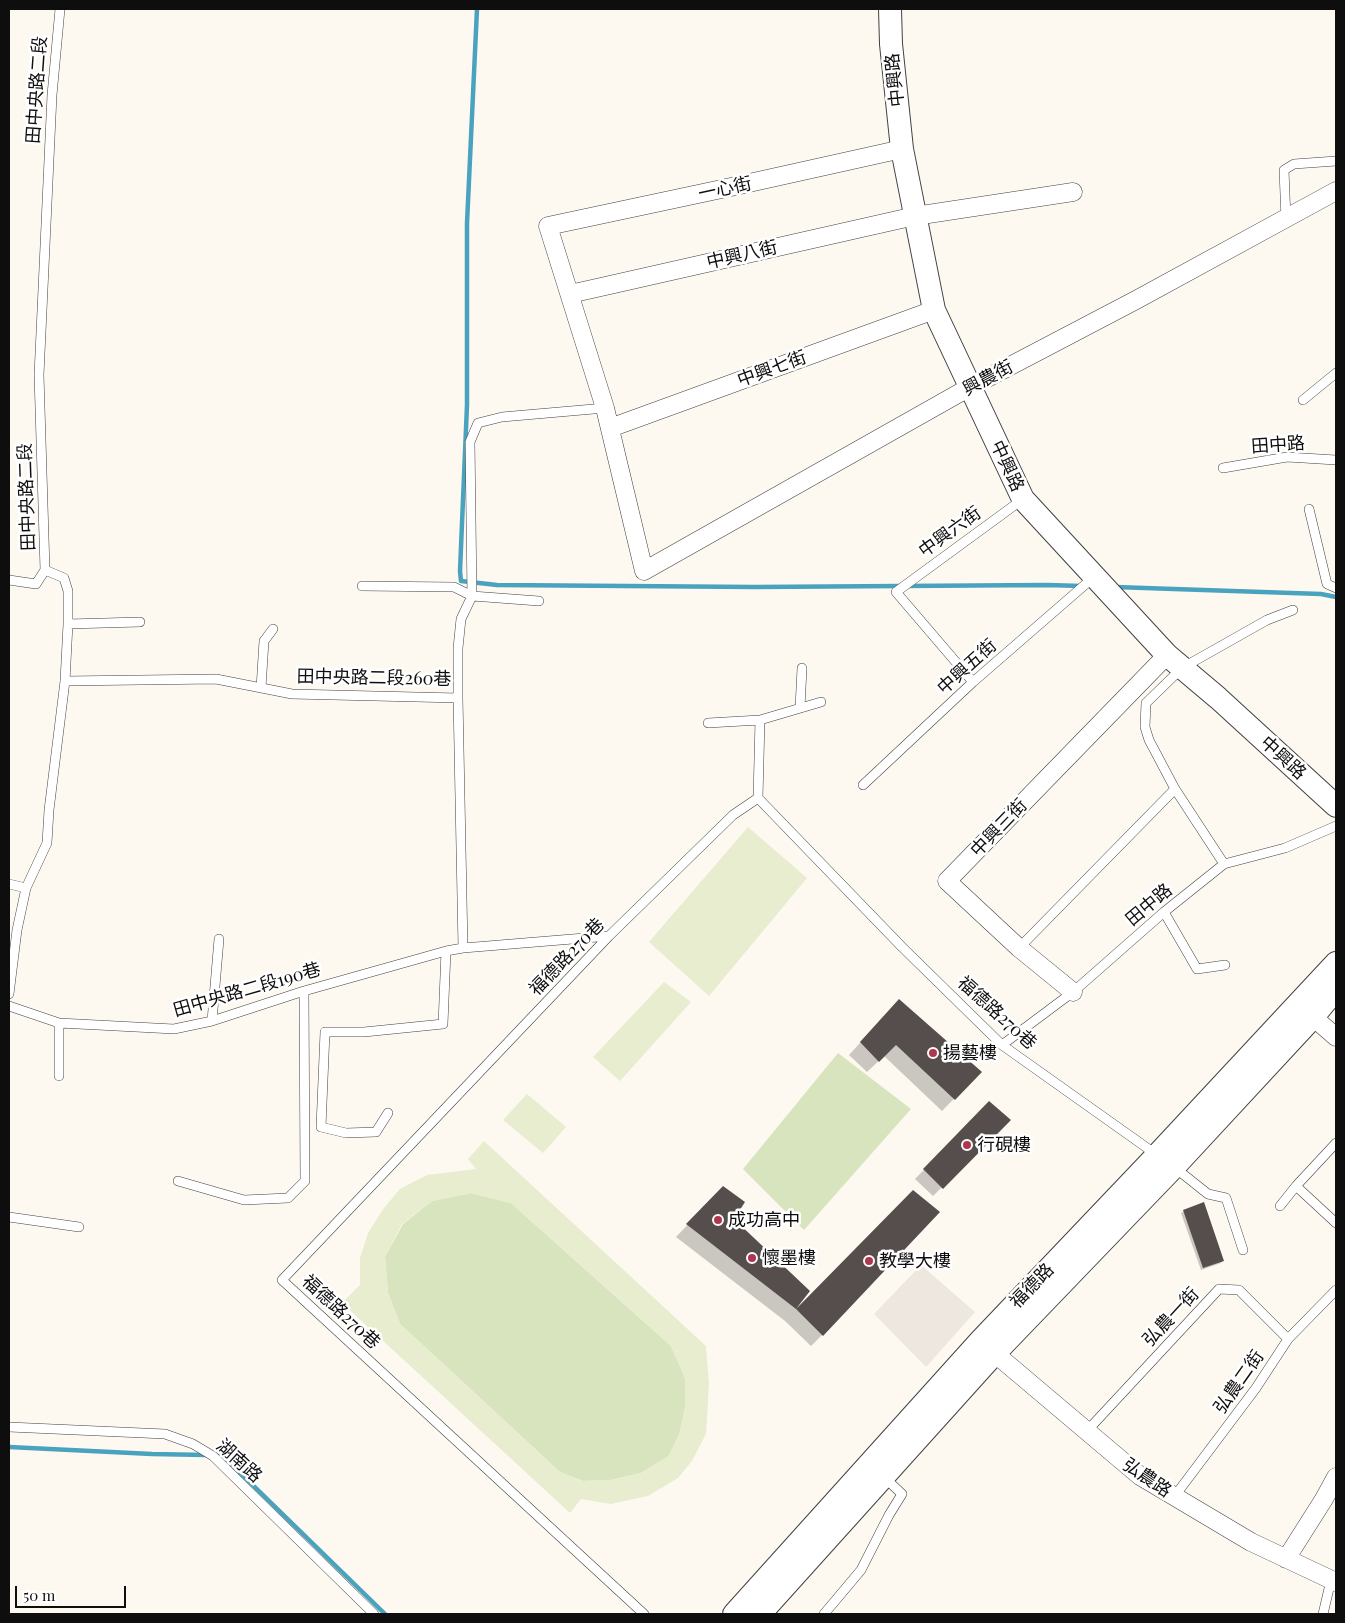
<!DOCTYPE html>
<html>
<head>
<meta charset="utf-8">
<style>
  body { margin:0 }
  #map { position:relative; width:1345px; height:1623px; overflow:hidden; background:#fdf9f1; font-family:"Playfair Display",serif }
  canvas { display:block }
  .frame { position:absolute; inset:0; border:10px solid #0e0e0e; pointer-events:none }
  .scale { position:absolute; left:15px; top:1586px; width:111px; height:22px; box-sizing:border-box; border:2px solid #0e0e0e; border-top:0; padding-left:6px; font-size:15px; line-height:18px; white-space:nowrap; color:#0e0e0e; -webkit-text-stroke:4px #fff; paint-order:stroke }
</style>
</head>
<body>
<div id="map">
<canvas width="1345" height="1623"></canvas>
<div class="frame"></div>
<div class="scale">50 m</div>
</div>
<script>
const c = document.querySelector('canvas').getContext('2d');
c.lineJoin = 'round';
function fillPath(path, color) {
  c.fillStyle = color;
  c.fill(path, 'evenodd');
}
function shape(rows) {
  const path = new Path2D();
  for (const r of rows) {
    path.moveTo(r[0], r[1]);
    for (let i = 2; i < r.length; i += 2) path.lineTo(r[i], r[i + 1]);
  }
  return path;
}
function trace(path, color, width, dash) {
  c.strokeStyle = color;
  c.lineWidth = width;
  c.lineCap = dash ? 'butt' : 'round';
  c.setLineDash(dash || []);
  c.stroke(path);
}
function label(font, color, halo, rows, align = 'center') {
  c.font = font + ' "Playfair Display","Noto Sans TC",serif';
  c.lineWidth = 5;
  c.setLineDash([]);
  c.textBaseline = 'middle';
  c.strokeStyle = halo;
  c.fillStyle = color;
  for (const [text, x, y, turn = 0] of rows) {
    c.save();
    c.translate(x, y);
    c.rotate((+turn || 0) * Math.PI / 180);
    c.textAlign = isNaN(turn) ? turn : align;
    if (halo) c.strokeText(text, 0, 0);
    c.fillText(text, 0, 0);
    c.restore();
  }
}
fillPath(shape([
  [838,1053,911,1109,804,1230,743,1169],
  [471,1193,511,1203,671,1346,685,1378,685,1408,679,1435,669,1456,641,1473,611,1480,583,1481,560,1472,400,1324,388,1293,385,1257,403,1224,432,1201]
]), '#d8e4be');
fillPath(shape([
  [748,827,807,878,709,996,649,942],
  [664,982,691,1002,620,1081,593,1057],
  [527,1094,566,1127,543,1153,503,1120],
  [484,1141,706,1346,709,1384,706,1434,692,1461,678,1478,648,1496,611,1504,581,1499,570,1513,342,1303,360,1285,360,1258,368,1233,384,1208,400,1189,427,1175,476,1169,468,1159],
  [471,1193,511,1203,671,1346,685,1378,685,1408,679,1435,668,1456,641,1473,611,1480,583,1481,560,1472,400,1324,388,1293,385,1257,402,1224,432,1201]
]), '#e7edce');
fillPath(shape([
  [921,1265,975,1312,926,1367,874,1314]
]), '#ede7e0');
fillPath(shape([
  [899,1000,980,1072,942,1111,884,1056,867,1072,849,1055],
  [989,1103,1009,1121,933,1196,915,1179],
  [913,1192,822,1335,811,1346,785,1321,676,1237,712,1199,808,1291,796,1309,797,1310],
  [1184,1211,1223,1260,1221,1263,1201,1270,1181,1213]
]), '#0003');
trace(shape([
  [477,9,467,223,467,405,460,571,461,581,497,585,755,587,1047,585,1082,586],
  [1115,587,1321,594,1336,597],
  [9,1447,152,1454,206,1455],
  [214,1455,222,1455,385,1614]
]), '#4aa3be', 4.5);
fillPath(shape([
  [899,999,982,1072,955,1100,896,1045,879,1062,860,1042],
  [989,1101,1011,1120,943,1189,923,1169],
  [723,1186,745,1202,734,1219,810,1291,796,1309,686,1224],
  [913,1190,940,1212,823,1336,796,1309],
  [1204,1202,1224,1261,1203,1268,1183,1210]
]), '#554e4c');
const service = shape([
  [1286,219,1284,170,1294,164,1336,161],
  [1303,400,1336,373],
  [1223,468,1287,457,1336,460],
  [1309,509,1327,584,1336,588],
  [9,580,36,584,45,570],
  [362,586,454,587,472,596,539,601],
  [68,624,140,622],
  [65,681,216,679,292,694,458,698,458,648,461,619,472,596,470,442,478,423,502,417,605,408],
  [973,682,896,592,1023,499],
  [261,688,264,641,273,629],
  [458,698,463,948,609,936],
  [800,708,802,668],
  [708,723,760,720,821,702],
  [863,785,973,682,1095,576],
  [758,798,760,720],
  [1224,864,1175,789,1149,740,1145,727,1146,703,1182,668,1267,620,1293,610],
  [9,884,26,888],
  [1164,912,1197,969,1225,965],
  [1019,948,1175,789],
  [9,994,17,930,26,888,47,843,49,810,65,681,68,624,68,591,64,578,45,570,39,375,52,95,60,9],
  [9,1006,59,1023,174,1029,212,1021,304,991,446,951,463,948],
  [212,1021,219,939],
  [59,1023,59,1076],
  [1002,1045,1073,992,1164,912,1224,864,1285,848,1336,826],
  [388,1113,376,1132,346,1133,321,1127,325,1032,364,1032,443,1024,446,951],
  [1174,1167,1208,1194,1226,1198,1243,1250],
  [178,1181,244,1200,288,1198,305,1181,304,991],
  [1296,1186,1336,1223],
  [1280,1206,1296,1186,1336,1143],
  [9,1217,79,1227],
  [9,1427,165,1434,193,1444,213,1456,374,1614],
  [1086,1432,1219,1289,1239,1290,1288,1339],
  [1174,1497,1256,1388,1288,1339,1336,1290],
  [644,1614,282,1280,609,936,733,815,758,798,902,947,1002,1045,1157,1155],
  [824,1614,861,1570,889,1515,902,1494,884,1477],
  [1323,1614,1331,1580]
]);
const minor = shape([
  [902,149,731,187,548,226,605,408,644,571,970,387,1136,300,1336,191],
  [570,294,915,216,1073,192],
  [610,428,934,310],
  [1073,992,1019,948,947,881,1167,655],
  [1313,1017,1336,1037],
  [986,1346,1140,1476,1251,1542,1336,1582],
  [1286,1559,1324,1499,1336,1477]
]);
const tertiary = shape([
  [890,9,891,44,902,149,934,310,1023,499,1167,655,1218,698,1336,806],
  [734,1614,980,1341,1157,1155,1336,963],
  [760,1614,995,1353,1174,1167,1313,1017,1336,989]
]);
trace(service, '#414141', 10);
trace(minor, '#414141', 19);
trace(tertiary, '#414141', 24);
trace(service, '#fff', 9);
trace(minor, '#fff', 18);
trace(tertiary, '#fff', 22);
for (const [x, y, r, color] of [
  [933,1053,5,"#ae364f"],
  [967,1145,5,"#ae364f"],
  [718,1220,5,"#ae364f"],
  [752,1258,5,"#ae364f"],
  [869,1261,5,"#ae364f"]
]) {
  const dot = new Path2D();
  dot.arc(x, y, r, 0, 2 * Math.PI);
  c.fillStyle = color;
  c.fill(dot);
  trace(dot, '#fff', 2);
}
label('18px', '#0e0e0e', '#fff', [
  ["中興路",895,80,-96],
  ["田中央路二段",37,90,-86],
  ["一心街",725,189,-12],
  ["中興八街",742,255,-13],
  ["中興七街",772,369,-20],
  ["興農街",988,378,-28],
  ["田中路",1278,445,-4],
  ["中興路",1007,466,65],
  ["田中央路二段",27,497,-92],
  ["中興六街",950,532,-36],
  ["中興五街",967,667,-42],
  ["田中央路二段260巷",374,678,1],
  ["中興路",1283,758,42],
  ["中興三街",999,828,-46],
  ["田中路",1149,905,-40],
  ["福德路270巷",567,957,-46],
  ["田中央路二段190巷",247,990,-16],
  ["福德路270巷",997,1013,42],
  ["福德路",1032,1286,-46],
  ["福德路270巷",341,1312,43],
  ["弘農一街",1171,1317,-47],
  ["弘農二街",1239,1382,-55],
  ["湖南路",239,1461,42],
  ["弘農路",1147,1478,34]
]);
label('18px', '#0e0e0e', '#fff', [
  ["揚藝樓",943,1053],
  ["行硯樓",977,1145],
  ["成功高中",728,1220],
  ["懷墨樓",762,1258],
  ["教學大樓",879,1261]
], 'left');
</script>
</body>
</html>
